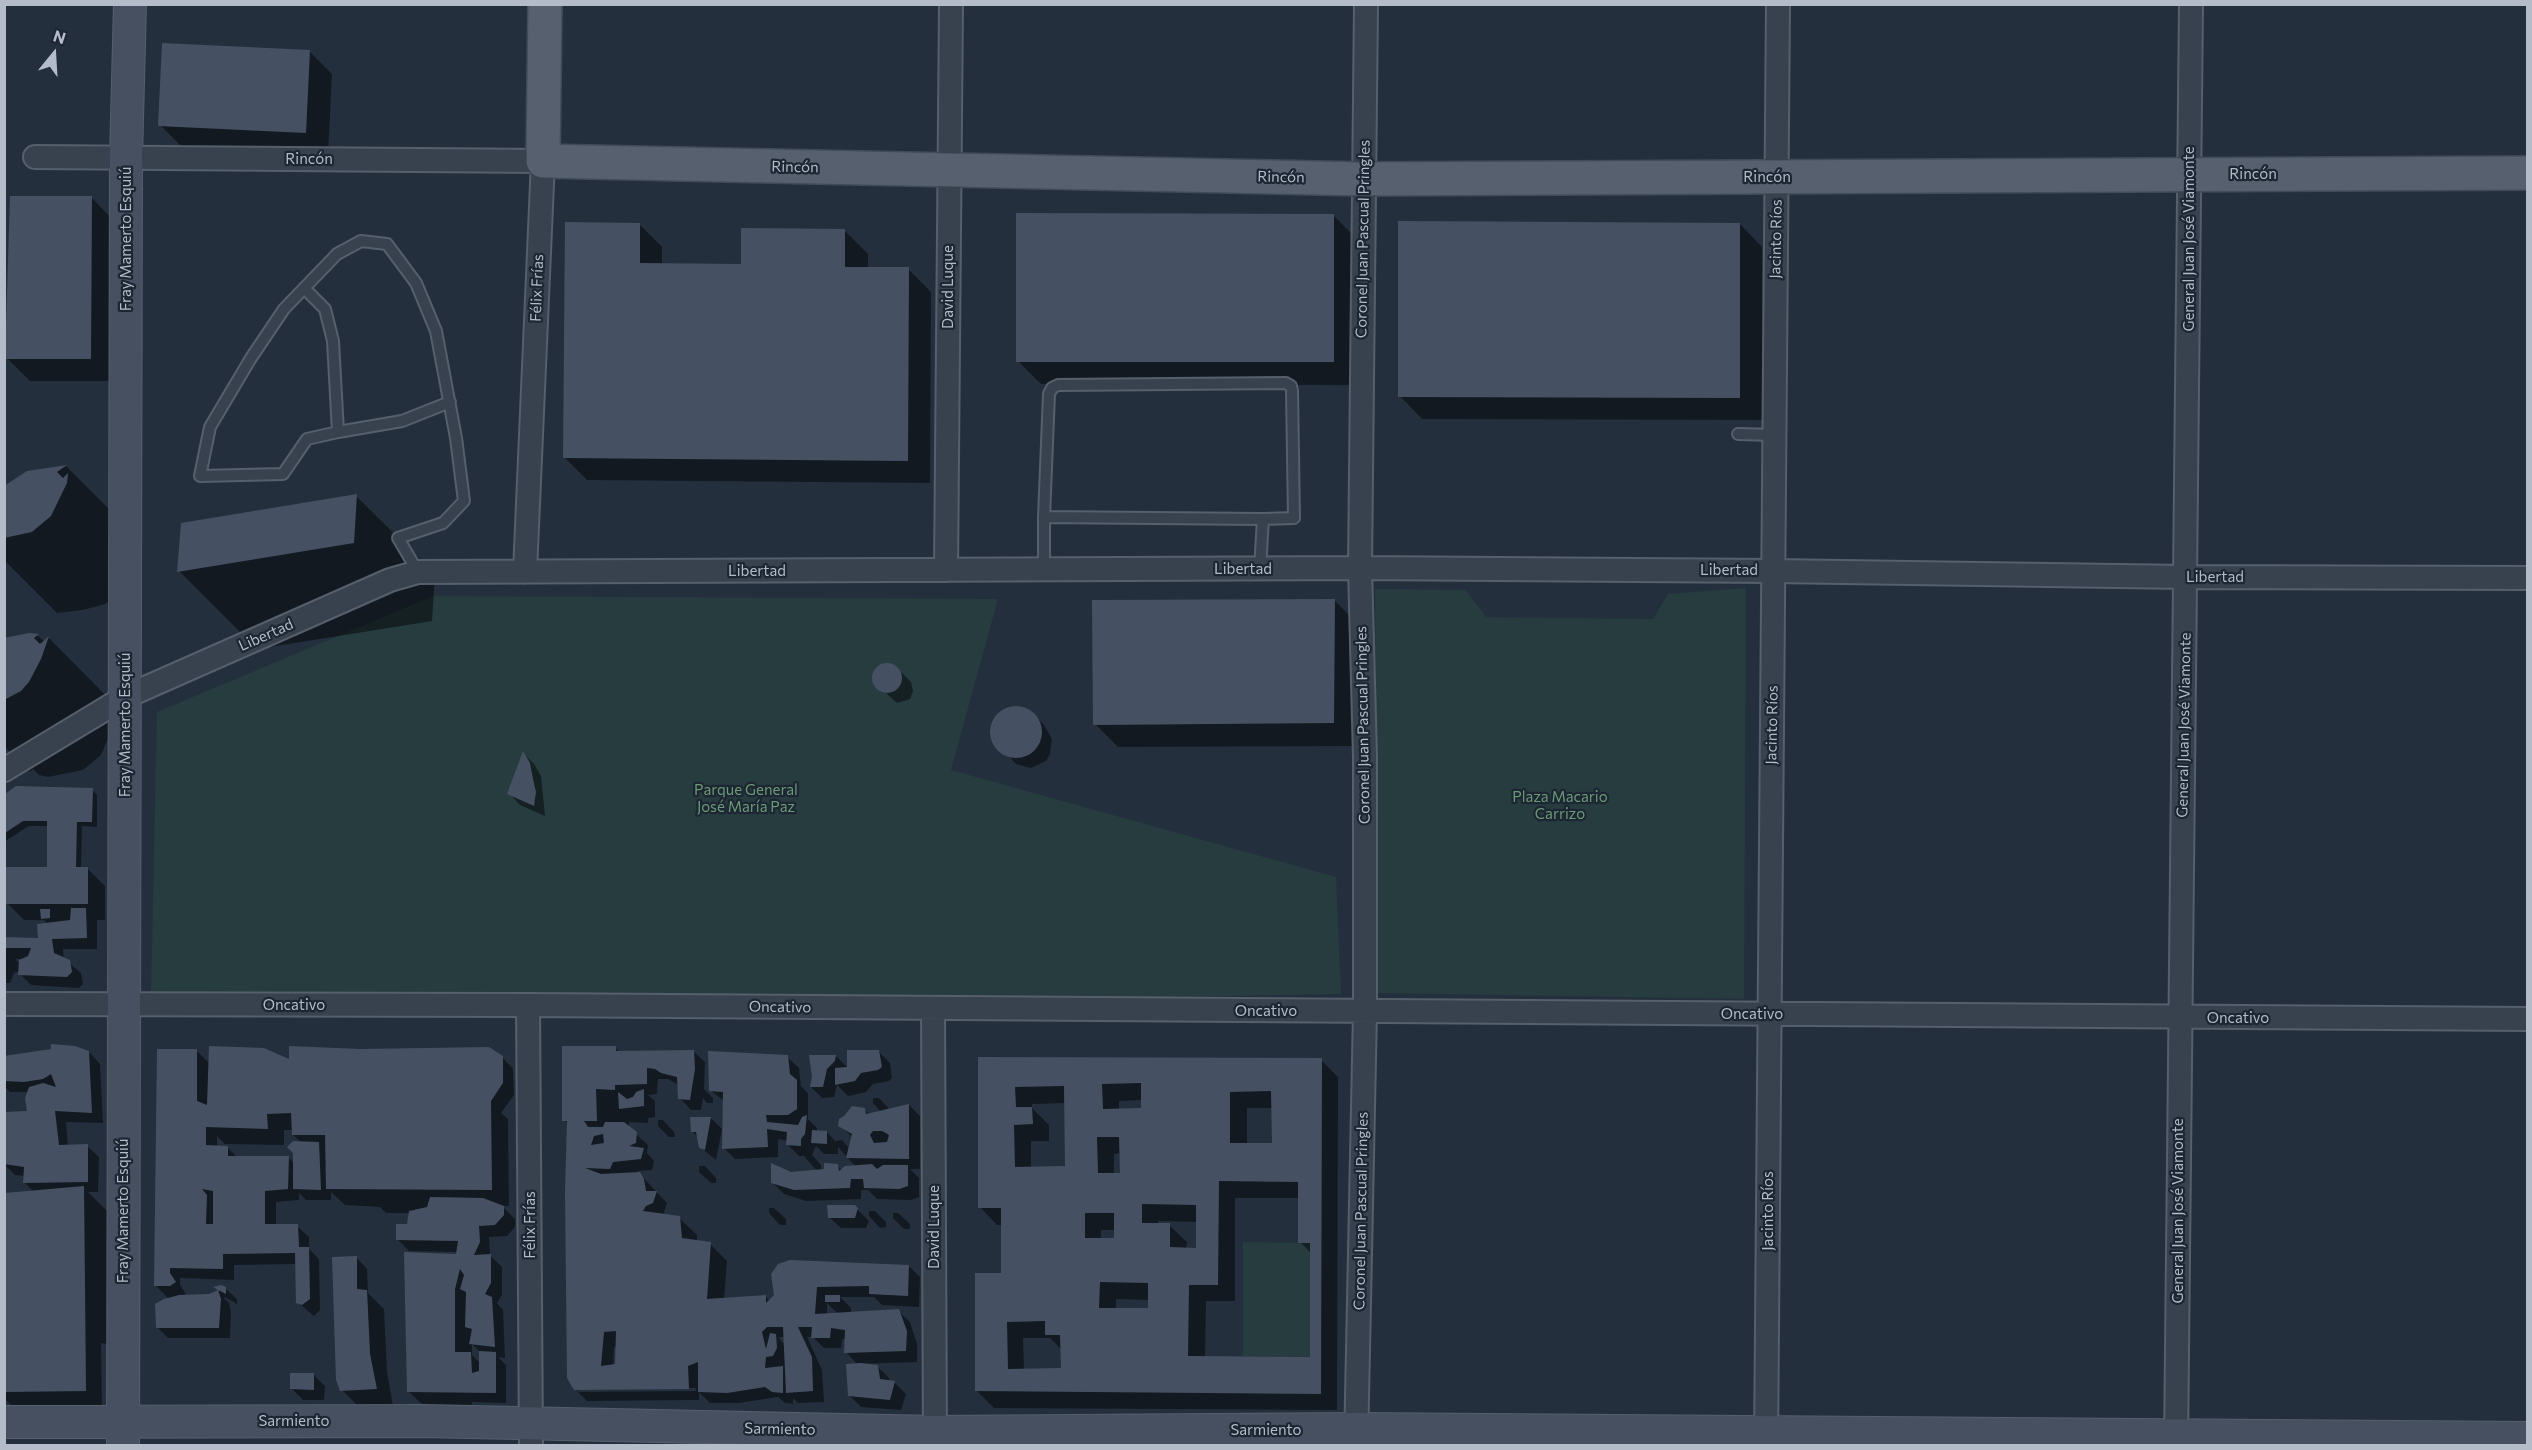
<!DOCTYPE html>
<html>
<head>
<meta charset="utf-8">
<style>
  body { margin:0 }
  #map { position:relative; width:2532px; height:1450px; overflow:hidden; background:#242f3e; font-family:Commissioner,sans-serif }
  canvas { display:block }
  .frame { position:absolute; inset:0; border:6px solid #b4bcc9; pointer-events:none }
  .north { position:absolute; left:24px; top:24px; width:60px; height:60px; -webkit-text-stroke:4px #1d2633; paint-order:stroke; rotate:18deg; font-size:16px; font-weight:700; line-height:24px; text-align:center; color:#b4bcc9 }
  .north::after { content:''; display:block; margin:auto; width:21px; height:27px; background:#b4bcc9; clip-path:polygon(50% 0,100% 100%,50% 72%,0 100%) }
</style>
</head>
<body>
<div id="map">
<canvas width="2532" height="1450"></canvas>
<div class="frame"></div>
<div class="north">N</div>
</div>
<script>
const c = document.querySelector('canvas').getContext('2d');
c.lineJoin = 'round';
function fillPath(path, color) {
  c.fillStyle = color;
  c.fill(path, 'evenodd');
}
function shape(rows) {
  const path = new Path2D();
  for (const r of rows) {
    if (r.length === 3) {
      path.moveTo(r[0] + r[2], r[1]);
      path.arc(r[0], r[1], r[2], 0, 2 * Math.PI);
      continue;
    }
    path.moveTo(r[0], r[1]);
    for (let i = 2; i < r.length; i += 2) path.lineTo(r[i], r[i + 1]);
  }
  return path;
}
function trace(path, color, width, dash) {
  c.strokeStyle = color;
  c.lineWidth = width;
  c.lineCap = dash ? 'butt' : 'round';
  c.setLineDash(dash || []);
  c.stroke(path);
}
function label(font, color, halo, rows, align = 'center') {
  c.font = font + ' Commissioner,sans-serif';
  c.lineWidth = 4.5;
  c.setLineDash([]);
  c.textBaseline = 'middle';
  c.strokeStyle = halo;
  c.fillStyle = color;
  for (const [text, x, y, turn = 0] of rows) {
    c.save();
    c.translate(x, y);
    c.rotate((+turn || 0) * Math.PI / 180);
    c.textAlign = isNaN(turn) ? turn : align;
    if (halo) c.strokeText(text, 0, 0);
    c.fillText(text, 0, 0);
    c.restore();
  }
}
fillPath(shape([
  [1746,588,1744,999,1376,993,1375,589,1466,590,1486,617,1653,619,1668,594],
  [433,596,998,599,951,770,1336,877,1341,994,951,1001,151,993,157,712],
  [1243,1242,1310,1243,1310,1357,1243,1356]
]), '#263c3f');
fillPath(shape([
  [309,51,332,74,328,155,183,148,160,125],
  [92,198,114,221,113,381,30,381,7,358],
  [1333,215,1356,238,1356,385,1041,384,1018,361],
  [639,224,662,247,662,264,743,265,845,231,868,254,868,268,908,269,931,292,930,483,587,480,564,457],
  [1740,224,1762,247,1762,420,1422,419,1400,396],
  [66,466,138,538,115,598,105,604,83,610,57,613,4,560,4,489,28,473],
  [356,496,435,574,432,621,257,649,179,571],
  [1334,600,1357,623,1356,746,1118,747,1095,724],
  [18,636,38,636,45,642,49,638,120,710,101,755,83,770,48,777,39,775,33,769,30,772,4,746,4,640],
  [887,664,899,670,911,682,913,691,910,699,897,703,875,683,874,674,878,667],
  [1017,707,1032,713,1044,725,1052,739,1050,754,1046,761,1031,768,1016,764,994,740,992,732,996,718,1009,708],
  [524,754,534,764,541,776,545,816,520,805,509,793],
  [16,788,92,790,97,795,97,827,82,826,81,869,88,869,105,886,105,920,97,920,97,949,63,949,64,959,81,973,83,984,79,988,31,985,20,974,20,971,14,973,10,983,4,983,4,938,39,939,48,924,44,920,24,920,7,903,49,869,49,826,29,826,4,842,4,796],
  [15,959,26,959,20,964],
  [615,1048,620,1052,693,1051,705,1062,704,1089,713,1098,713,1103,707,1103,703,1098,701,1110,691,1110,680,1098,679,1085,668,1079,658,1079,657,1094,648,1095,655,1101,655,1117,648,1118,648,1123,629,1122,629,1128,648,1145,647,1153,654,1161,652,1170,637,1171,667,1203,663,1215,679,1218,697,1235,697,1242,710,1244,727,1261,724,1299,766,1297,770,1301,775,1295,909,1266,920,1277,919,1307,882,1305,874,1297,840,1297,851,1308,851,1313,898,1311,910,1322,917,1344,917,1362,857,1364,846,1352,846,1339,842,1339,841,1348,824,1348,813,1337,807,1337,822,1370,824,1402,798,1403,793,1398,793,1404,785,1403,778,1397,739,1403,710,1403,699,1392,699,1400,587,1401,578,1392,696,1391,696,1388,578,1389,578,1392,576,1389,569,1125,564,1120],
  [827,1303,838,1314,827,1315],
  [778,1337,785,1337,785,1345],
  [614,1347,617,1348,616,1365,613,1366],
  [196,1050,210,1064,502,1057,513,1069,514,1095,501,1113,508,1119,509,1206,502,1206,515,1219,515,1227,507,1236,489,1237,490,1255,502,1267,502,1295,497,1303,503,1310,505,1358,498,1357,506,1365,506,1403,472,1402,472,1407,426,1408,408,1391,462,1257,458,1252,409,1251,398,1240,408,1226,410,1213,386,1213,380,1207,345,1205,331,1192,331,1200,306,1200,299,1193,299,1200,276,1202,276,1226,297,1226,309,1237,309,1249,319,1259,320,1310,314,1316,297,1302,296,1264,234,1265,234,1280,180,1278,180,1285,186,1294,180,1297,210,1296,220,1291,217,1288,225,1288,237,1299,237,1304,225,1297,224,1298,229,1303,231,1312,230,1338,168,1338,157,1327,169,1299,155,1285],
  [284,1130,293,1130,293,1135,302,1143,295,1164,288,1157,237,1157,227,1147,217,1147,217,1136,225,1144,284,1145],
  [472,1344,481,1353,481,1364,472,1355],
  [878,1051,890,1063,892,1078,889,1081,873,1084,866,1092,848,1096,837,1085,834,1097,822,1098,811,1087,836,1056,849,1069],
  [89,1052,100,1064,103,1123,66,1122,68,1146,87,1146,99,1157,98,1192,88,1192,107,1211,107,1344,101,1343,102,1407,13,1407,4,1398,4,1194,34,1192,24,1182,25,1176,15,1175,4,1164,4,1101,6,1113,29,1112,29,1092,10,1092,4,1086,4,1057],
  [787,1057,799,1068,801,1086,808,1093,808,1119,817,1128,817,1132,827,1132,835,1141,842,1140,850,1149,853,1138,840,1125,864,1109,870,1115,881,1112,873,1103,873,1098,879,1098,890,1110,909,1105,920,1116,920,1169,910,1169,919,1178,919,1197,911,1200,877,1199,868,1190,861,1190,861,1199,806,1201,784,1194,772,1182,790,1173,817,1171,804,1156,799,1156,788,1145,788,1141,778,1139,778,1157,735,1159,724,1148,725,1102,710,1090],
  [816,1146,824,1154,838,1154,838,1147,856,1167,842,1170,837,1166,821,1171,821,1165,812,1155],
  [980,1058,1321,1060,1338,1077,1337,1410,994,1408,977,1391,1002,1275,1002,1225,997,1225,980,1207],
  [1143,1100,1143,1109,1119,1110,1119,1101],
  [1066,1103,1067,1167,1031,1168,1031,1141,1049,1141,1049,1125,1032,1108,1032,1104],
  [1247,1108,1273,1108,1273,1144,1247,1144],
  [1121,1153,1122,1174,1114,1175,1114,1154],
  [1235,1198,1300,1198,1300,1242,1312,1254,1311,1359,1205,1357,1206,1301,1235,1301],
  [1158,1221,1197,1222,1197,1249,1186,1249,1187,1242,1169,1225,1158,1225],
  [1101,1230,1115,1230,1115,1240,1101,1240],
  [1116,1299,1150,1300,1149,1310,1116,1309],
  [1023,1338,1050,1338,1062,1350,1062,1370,1024,1370],
  [692,1118,711,1118,722,1129,716,1160,700,1147,698,1137,692,1131],
  [658,1120,663,1120,674,1132,675,1137,669,1137,658,1126],
  [699,1166,705,1166,716,1178,716,1183,711,1183,699,1172],
  [854,1206,869,1221,866,1228,841,1228,829,1217],
  [769,1208,774,1208,786,1219,786,1225,780,1225,769,1213],
  [869,1211,875,1211,886,1222,886,1227,880,1228,869,1216],
  [893,1213,898,1213,910,1224,910,1229,904,1229,893,1218],
  [356,1257,367,1269,368,1293,384,1309,387,1372,393,1406,359,1407,342,1390],
  [878,1367,889,1378,890,1382,894,1382,906,1394,901,1410,861,1407,849,1395],
  [313,1374,325,1386,324,1400,303,1400,292,1389]
]), '#0007');
fillPath(shape([
  [162,43,310,50,306,133,158,126],
  [10,196,92,196,91,359,5,359],
  [1016,213,1334,214,1334,362,1016,362],
  [1398,221,1740,223,1740,398,1398,397],
  [565,222,640,223,640,263,741,264,741,228,845,229,845,267,909,267,908,461,563,458],
  [67,465,57,472,63,478,68,473,67,483,51,516,32,532,4,538,4,486,27,471],
  [357,494,354,543,177,572,181,523],
  [1335,599,1334,723,1093,725,1092,600],
  [29,633,39,634,34,638,40,644,49,636,41,659,29,682,21,691,4,700,4,638],
  [887,678,15],
  [1016,732,26],
  [523,751,530,763,533,779,536,792,534,806,507,794],
  [16,786,93,788,92,822,77,822,76,867,88,867,88,904,6,904,6,867,47,867,47,821,23,821,5,833,5,794],
  [71,908,86,908,87,938,52,939,54,953,70,960,72,972,67,977,18,975,19,960,28,956,31,948,4,948,4,937,38,938,37,924,70,920],
  [40,909,50,909,50,918,41,919],
  [51,1044,75,1046,89,1051,92,1113,55,1111,59,1145,88,1144,88,1182,23,1183,24,1167,4,1164,4,1112,27,1111,25,1098,29,1087,43,1083,56,1087,51,1074,43,1079,24,1082,4,1081,4,1056,51,1049],
  [209,1046,264,1048,289,1059,289,1046,360,1049,489,1047,503,1056,503,1083,491,1101,492,1190,326,1189,325,1135,292,1135,291,1113,267,1114,268,1129,206,1127,206,1145,228,1146,228,1156,289,1156,288,1189,265,1191,265,1224,298,1224,299,1247,309,1247,310,1299,302,1305,296,1303,295,1253,223,1254,223,1269,170,1268,170,1273,176,1282,170,1286,154,1286,157,1049,197,1049,197,1101,207,1105],
  [202,1189,213,1191,213,1224,206,1224,207,1195],
  [562,1046,616,1046,616,1051,694,1050,695,1069,690,1100,678,1099,677,1077,661,1073,655,1069,647,1068,647,1084,615,1085,615,1090,596,1089,597,1121,584,1121,588,1127,603,1127,605,1122,624,1122,637,1132,636,1143,629,1146,644,1148,641,1159,613,1162,610,1169,585,1168,601,1174,640,1172,644,1179,646,1191,657,1191,653,1203,646,1206,643,1211,680,1216,682,1238,711,1242,707,1299,766,1295,766,1303,774,1295,771,1274,778,1264,790,1260,909,1265,908,1296,869,1294,869,1286,817,1287,815,1314,899,1309,907,1331,906,1351,844,1353,845,1330,831,1328,830,1338,811,1338,812,1327,798,1327,812,1357,813,1391,786,1393,783,1327,767,1327,762,1332,766,1349,770,1333,776,1334,777,1348,773,1356,766,1357,765,1368,783,1366,783,1393,772,1392,765,1387,727,1393,698,1392,698,1362,688,1366,689,1389,574,1390,567,1378,565,1191,567,1121,562,1121],
  [603,1134,604,1143,591,1145,594,1136],
  [616,1331,615,1364,601,1366,604,1332],
  [847,1050,879,1050,882,1067,878,1070,861,1073,855,1081,835,1085,835,1068,847,1067],
  [708,1051,788,1055,790,1074,797,1080,797,1109,788,1115,766,1115,767,1122,798,1125,802,1117,807,1115,805,1134,801,1139,801,1146,786,1145,787,1132,767,1129,768,1147,722,1149,723,1092,709,1091],
  [809,1055,836,1055,835,1061,827,1069,823,1087,810,1087,812,1077],
  [978,1057,1322,1058,1321,1394,975,1391,975,1273,1001,1273,1001,1208,978,1208],
  [1141,1083,1141,1108,1103,1109,1102,1084],
  [1064,1086,1065,1166,1015,1167,1014,1125,1033,1124,1032,1107,1016,1107,1015,1087],
  [1271,1091,1272,1143,1230,1143,1230,1092],
  [1097,1137,1119,1137,1120,1173,1098,1173],
  [1219,1181,1298,1182,1298,1243,1310,1243,1310,1357,1188,1356,1189,1285,1218,1285],
  [1142,1204,1196,1205,1196,1248,1170,1247,1170,1223,1142,1223],
  [1085,1213,1114,1213,1114,1238,1085,1238],
  [1100,1282,1148,1283,1148,1308,1099,1308],
  [1045,1321,1045,1335,1060,1335,1061,1368,1008,1369,1007,1322],
  [644,1089,644,1106,619,1109,618,1092,627,1099,633,1097,636,1092],
  [909,1104,909,1159,846,1158,852,1134,838,1126,839,1119,844,1116,852,1106,865,1108,866,1114],
  [873,1131,882,1131,889,1135,887,1142,874,1143,870,1135],
  [690,1117,711,1117,705,1150,699,1148,696,1132,691,1132],
  [812,1130,827,1131,827,1144,811,1143],
  [293,1141,319,1142,321,1190,293,1189,293,1153,287,1147],
  [771,1163,791,1172,824,1169,824,1163,838,1164,839,1171,845,1166,872,1164,877,1169,883,1165,908,1165,908,1186,899,1189,864,1188,863,1179,851,1179,850,1188,794,1190,771,1183],
  [84,1186,86,1391,5,1392,6,1339,5,1341,5,1193],
  [430,1197,483,1198,504,1206,504,1215,495,1225,479,1226,480,1242,474,1255,491,1254,491,1283,485,1294,492,1297,495,1347,469,1344,472,1329,465,1327,466,1292,460,1289,464,1275,460,1269,455,1289,455,1352,471,1352,472,1373,479,1371,479,1351,496,1352,496,1393,407,1392,404,1252,456,1254,458,1241,396,1240,396,1224,407,1224,409,1211,427,1207],
  [827,1205,855,1205,858,1208,855,1218,828,1218],
  [357,1256,357,1289,367,1290,370,1354,377,1389,340,1391,336,1380,332,1257],
  [221,1285,226,1287,226,1294,218,1290,221,1299,219,1328,156,1328,155,1304,164,1299,179,1295,209,1294,218,1290,213,1287],
  [825,1295,840,1295,840,1302,825,1302],
  [861,1363,878,1365,880,1379,895,1381,890,1400,848,1396,846,1364],
  [290,1373,314,1373,314,1390,290,1389]
]), '#455162');
const lane = shape([
  [304,288,325,309,333,341,338,432,307,439,283,474,200,476,210,427,251,358,284,309,337,254,361,241,387,244,416,283,436,331,456,438,464,501,443,523,398,538,418,572],
  [338,432,402,421,450,402],
  [1738,434,1774,435],
  [1044,517,1049,394,1052,388,1058,385,1286,383,1291,386,1292,391,1294,518,1263,519],
  [1044,569,1044,517,1263,519,1260,569]
]);
const street = shape([
  [35,157,543,161,525,572],
  [946,570,951,4],
  [4,770,125,697,390,580,418,572,1360,568,1773,571,2186,577,2528,578],
  [4,1004,528,1005,2528,1019],
  [528,1005,531,1446],
  [933,1009,935,1445],
  [1356,1446,1365,1011,1365,758,1360,568,1366,4],
  [1766,1446,1778,4],
  [2176,1446,2191,4]
]);
const secondary = shape([
  [4,1422,424,1421,935,1432,1356,1429,2528,1438],
  [123,1446,126,158,130,4]
]);
const primary = shape([
  [545,4,543,161,1364,179,2528,173]
]);
trace(lane, '#565f6c', 14);
trace(street, '#565f6c', 26);
trace(secondary, '#565f6c', 34);
trace(primary, '#414a57', 36);
trace(lane, '#38414e', 10);
trace(street, '#38414e', 22);
trace(secondary, '#465061', 32);
trace(primary, '#56606e', 33);
label('15px', '#b4bcc9', '#1d2633', [
  ["Rincón",309,159],
  ["Rincón",795,167,1],
  ["Rincón",2253,174],
  ["Rincón",1281,177,1],
  ["Rincón",1767,177],
  ["Fray Mamerto Esquiú",126,239,-90],
  ["Coronel Juan Pascual Pringles",1363,239,-89],
  ["Jacinto Ríos",1776,239,-89],
  ["General Juan José Viamonte",2189,239,-90],
  ["David Luque",948,287,-90],
  ["Félix Frías",537,288,-88],
  ["Libertad",1243,569],
  ["Libertad",1729,570],
  ["Libertad",757,571],
  ["Libertad",2215,577],
  ["Libertad",266,635,-24],
  ["Fray Mamerto Esquiú",125,725,-90],
  ["Coronel Juan Pascual Pringles",1363,725,-91],
  ["Jacinto Ríos",1772,725,-89],
  ["General Juan José Viamonte",2184,725,-89],
  ["Oncativo",294,1005],
  ["Oncativo",780,1007,1],
  ["Oncativo",1266,1011],
  ["Oncativo",1752,1014],
  ["Oncativo",2238,1018],
  ["Fray Mamerto Esquiú",123,1211,-90],
  ["Coronel Juan Pascual Pringles",1361,1211,-89],
  ["Jacinto Ríos",1768,1211,-90],
  ["General Juan José Viamonte",2178,1211,-90],
  ["Félix Frías",530,1225,-90],
  ["David Luque",934,1227,-90],
  ["Sarmiento",294,1421],
  ["Sarmiento",780,1429,1],
  ["Sarmiento",1266,1430]
]);
label('15px', '#6b9a76', '#1d2633', [
  ["Parque General",746,790],
  ["José María Paz",746,807],
  ["Plaza Macario",1560,797],
  ["Carrizo",1560,814]
]);
</script>
</body>
</html>
